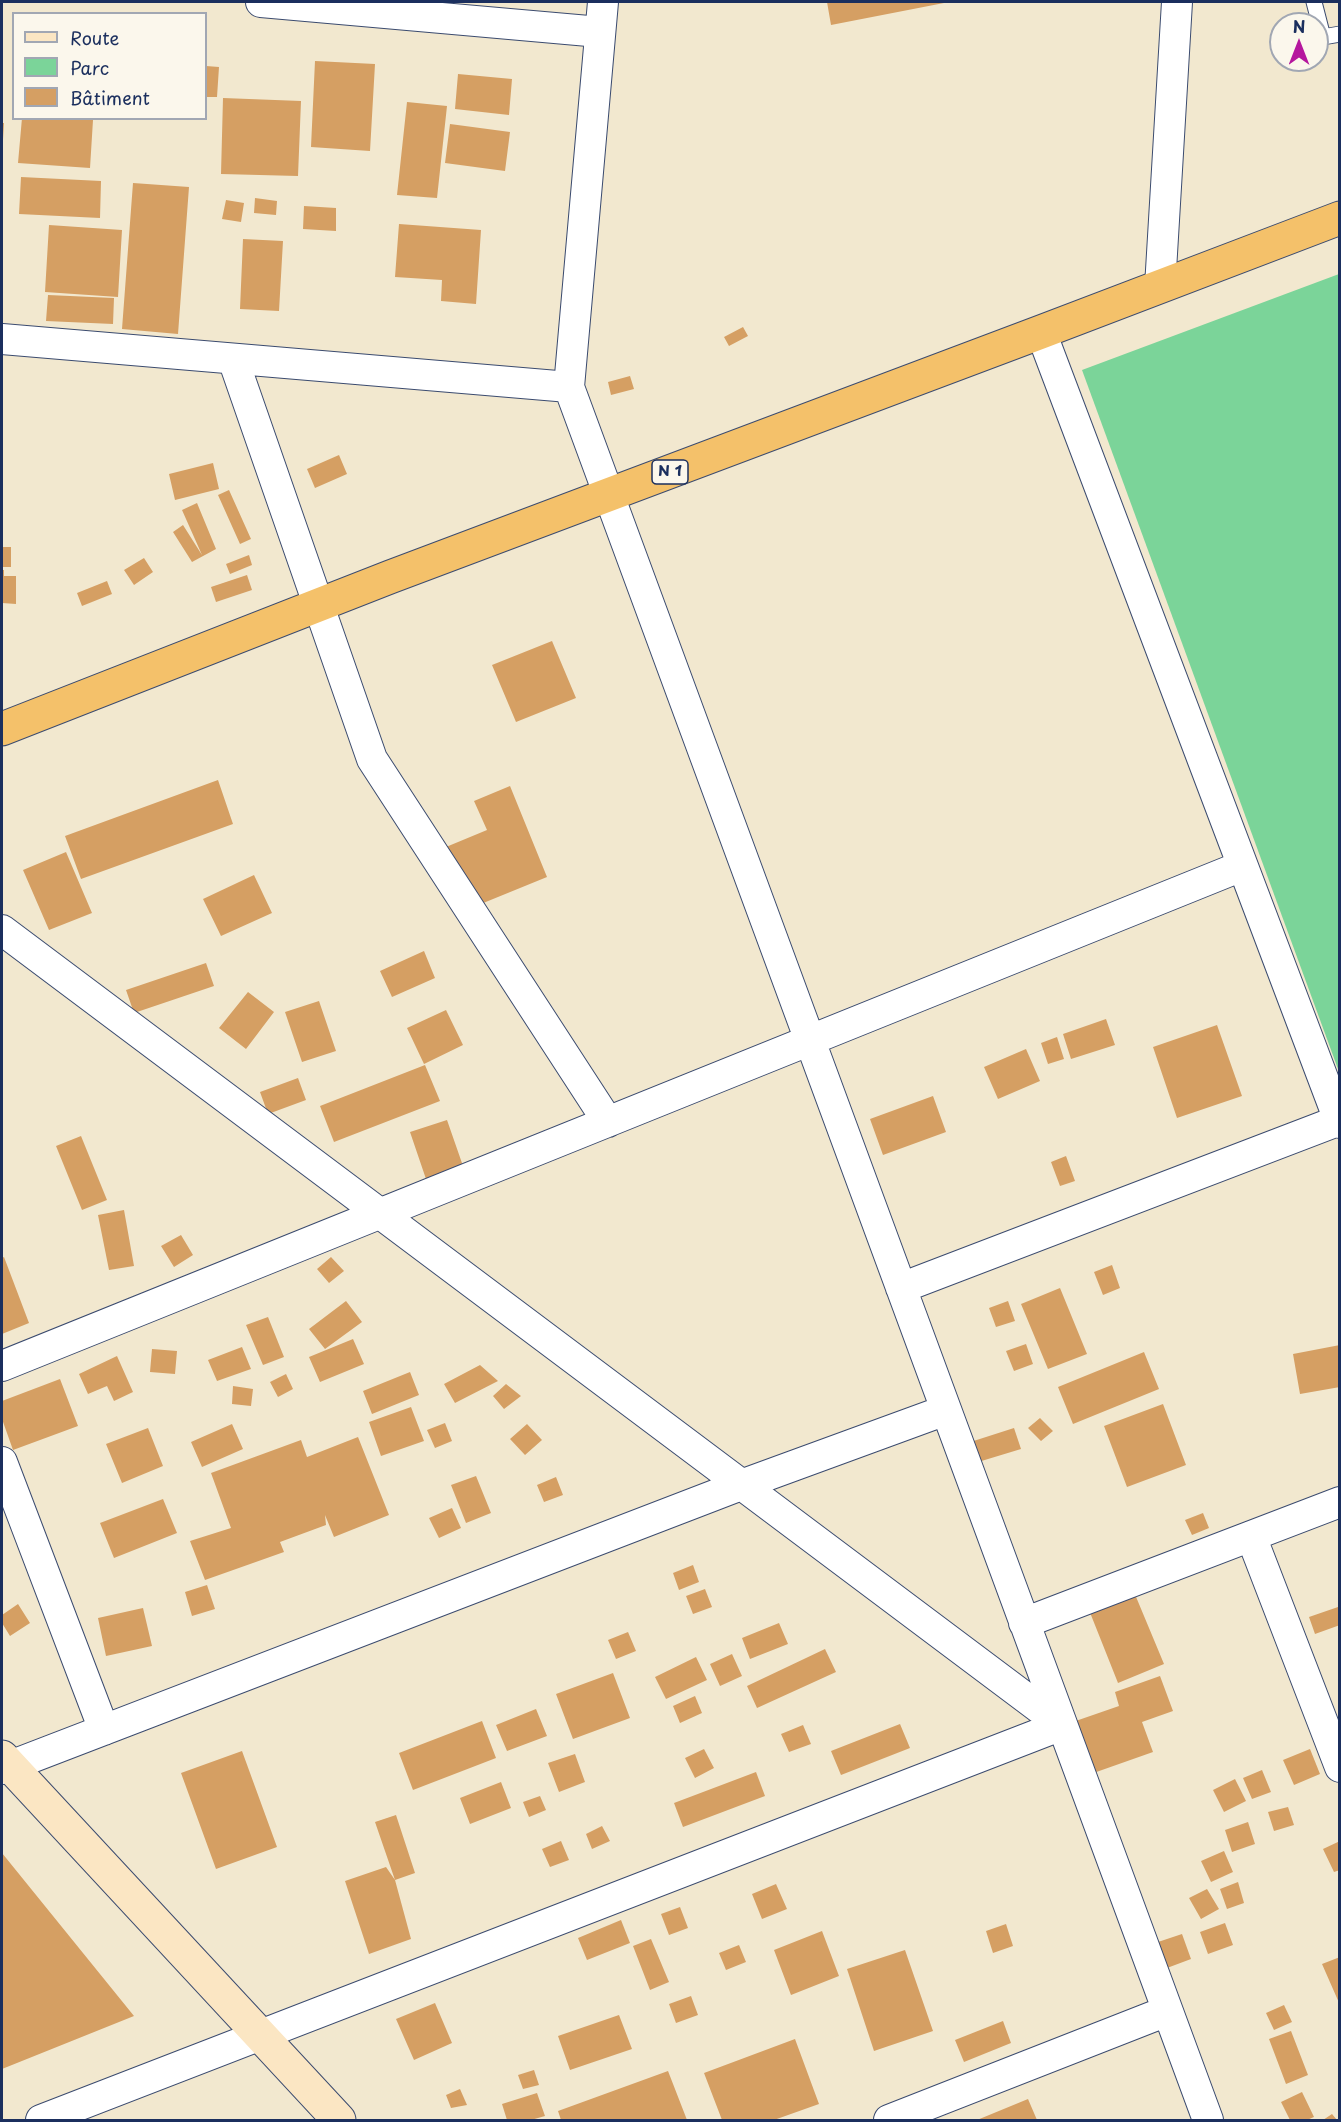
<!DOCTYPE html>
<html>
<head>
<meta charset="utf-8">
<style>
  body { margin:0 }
  #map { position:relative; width:1341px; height:2122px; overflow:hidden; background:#f2e8cf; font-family:"Playpen Sans",sans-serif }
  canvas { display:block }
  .frame { position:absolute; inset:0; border:3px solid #1b2f5e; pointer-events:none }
  .legend { position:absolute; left:12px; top:12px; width:195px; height:108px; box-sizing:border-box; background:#fbf7ec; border:2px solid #a1a7b3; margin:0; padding:8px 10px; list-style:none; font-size:18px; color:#1b2f5e }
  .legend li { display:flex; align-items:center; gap:12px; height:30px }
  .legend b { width:30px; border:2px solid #a1a7b3 }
  .north { position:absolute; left:1269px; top:12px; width:60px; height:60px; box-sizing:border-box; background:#fbf7ec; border:2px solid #a1a7b3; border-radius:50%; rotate:0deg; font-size:16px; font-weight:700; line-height:24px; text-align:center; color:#1b2f5e }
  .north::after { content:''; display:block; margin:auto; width:21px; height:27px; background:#b5179e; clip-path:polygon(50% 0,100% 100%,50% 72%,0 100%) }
</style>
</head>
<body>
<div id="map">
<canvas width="1341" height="2122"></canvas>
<div class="frame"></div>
<ul class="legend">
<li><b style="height:8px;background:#fbe6c3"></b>Route</li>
<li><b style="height:16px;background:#7bd499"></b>Parc</li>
<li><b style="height:16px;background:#d59f63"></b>Bâtiment</li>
</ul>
<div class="north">N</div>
</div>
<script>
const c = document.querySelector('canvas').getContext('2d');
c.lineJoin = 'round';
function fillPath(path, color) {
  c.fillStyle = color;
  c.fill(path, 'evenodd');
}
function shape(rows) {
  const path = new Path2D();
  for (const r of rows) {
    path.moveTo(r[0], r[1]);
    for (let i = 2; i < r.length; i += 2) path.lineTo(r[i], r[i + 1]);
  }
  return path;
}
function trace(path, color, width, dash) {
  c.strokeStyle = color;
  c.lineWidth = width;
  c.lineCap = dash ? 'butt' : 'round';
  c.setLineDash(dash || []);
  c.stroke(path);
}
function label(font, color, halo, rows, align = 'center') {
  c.font = font + ' "Playpen Sans",sans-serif';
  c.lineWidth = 4.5;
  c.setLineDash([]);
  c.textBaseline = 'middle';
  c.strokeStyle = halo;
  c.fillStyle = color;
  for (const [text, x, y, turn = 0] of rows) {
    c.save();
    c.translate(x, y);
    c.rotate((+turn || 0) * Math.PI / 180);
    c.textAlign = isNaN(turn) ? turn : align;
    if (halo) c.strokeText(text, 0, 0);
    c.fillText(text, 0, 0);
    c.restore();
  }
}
fillPath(shape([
  [1339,274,1340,1069,1338,1069,1082,370]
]), '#7bd499');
fillPath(shape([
  [827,2,944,2,944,3,831,25],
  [315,61,375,64,370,151,311,147],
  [206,66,219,67,217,97,206,97],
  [458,74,512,79,509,115,455,109],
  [223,98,301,101,298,176,221,174],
  [407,102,447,106,437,198,397,195],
  [22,118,93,120,90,168,18,163],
  [2,123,4,123,3,140,2,140],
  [450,124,510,132,505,171,445,163],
  [21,177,101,181,100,218,19,214],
  [133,183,189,187,178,334,122,329],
  [255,198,277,201,276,215,254,213],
  [226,200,244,203,241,222,222,219],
  [304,206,336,208,336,231,303,229],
  [399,224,481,230,476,304,441,301,442,280,395,277],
  [49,225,122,230,118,297,45,292],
  [243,239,283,241,279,311,240,309],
  [48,295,114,298,113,324,46,321],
  [743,327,748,336,729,346,724,337],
  [630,376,634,389,611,395,608,382],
  [339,455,347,474,315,488,307,469],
  [213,463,219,489,175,500,169,474],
  [229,490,251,539,240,544,218,495],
  [197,503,216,549,192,562,173,532,183,525,202,555,182,510],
  [2,547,11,547,11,567,2,567],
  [249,555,252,565,230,574,226,564],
  [144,558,153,572,134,585,124,570],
  [2,570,4,570,4,576,16,576,16,604,2,603],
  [247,575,252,590,216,602,211,587],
  [107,581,112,594,82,606,77,593],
  [552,641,576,698,516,722,492,665],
  [218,780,233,824,81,879,65,836],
  [510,786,547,877,471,908,446,847,487,830,474,801],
  [66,852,92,913,49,930,23,870],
  [254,875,272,913,221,936,203,899],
  [424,951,435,978,392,997,380,971],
  [206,963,214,986,134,1013,126,990],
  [248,992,274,1012,246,1049,219,1028],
  [319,1001,336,1051,302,1062,285,1012],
  [446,1010,463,1045,424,1064,407,1028],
  [1106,1019,1115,1045,1071,1059,1063,1034],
  [1217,1025,1242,1096,1177,1118,1153,1047],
  [1057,1037,1064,1059,1048,1064,1041,1043],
  [1026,1049,1040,1081,998,1099,984,1067],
  [425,1065,440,1101,334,1142,320,1106],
  [298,1078,306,1100,268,1114,260,1092],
  [933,1096,946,1132,883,1155,870,1119],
  [447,1120,463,1166,426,1179,410,1132],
  [81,1136,107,1200,82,1210,56,1146],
  [1066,1156,1075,1181,1060,1186,1051,1162],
  [124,1210,134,1266,109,1270,98,1215],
  [181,1235,193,1255,174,1267,161,1246],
  [4,1257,29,1323,2,1334,2,1258],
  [331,1257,344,1271,329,1283,317,1269],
  [1112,1265,1120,1288,1103,1295,1094,1272],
  [1060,1288,1087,1354,1048,1369,1021,1304],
  [346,1301,362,1322,325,1349,309,1329],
  [1008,1301,1015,1321,996,1327,989,1308],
  [268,1317,284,1357,263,1365,246,1325],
  [353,1339,364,1364,320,1382,309,1357],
  [1026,1344,1033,1364,1014,1371,1006,1351],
  [1340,1345,1340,1387,1300,1394,1293,1354],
  [242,1347,251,1369,217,1381,208,1360],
  [152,1349,177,1351,175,1374,150,1372],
  [1144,1352,1159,1389,1073,1424,1058,1387],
  [117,1356,133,1392,114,1401,107,1386,88,1394,79,1374],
  [480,1365,498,1381,455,1403,444,1384],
  [410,1372,419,1395,372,1414,363,1391],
  [286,1374,293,1389,278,1397,270,1382],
  [60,1379,78,1426,13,1450,2,1419,2,1401],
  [506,1384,521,1396,504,1409,493,1396],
  [233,1386,253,1389,251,1406,232,1404],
  [1163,1404,1186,1465,1127,1487,1104,1426],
  [411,1407,424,1441,381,1456,369,1422],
  [1040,1418,1053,1431,1041,1441,1028,1428],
  [445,1423,452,1441,435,1448,427,1430],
  [232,1424,243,1449,202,1467,191,1442],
  [527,1424,542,1440,525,1455,510,1439],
  [148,1428,163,1466,122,1483,106,1444],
  [1014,1428,1021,1449,965,1466,958,1446],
  [358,1437,389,1515,334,1537,325,1515,326,1525,280,1542,284,1552,205,1580,190,1541,231,1528,211,1473,301,1440,307,1457],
  [476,1476,491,1513,466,1523,451,1485],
  [556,1477,563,1495,544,1502,537,1485],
  [163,1499,177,1533,114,1558,100,1523],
  [452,1508,461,1528,439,1538,429,1518],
  [1203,1513,1209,1528,1192,1535,1185,1520],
  [693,1565,699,1582,679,1590,673,1573],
  [207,1585,215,1609,192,1616,185,1592],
  [705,1589,712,1607,693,1614,686,1596],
  [1134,1592,1164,1664,1118,1683,1089,1610],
  [18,1604,30,1623,10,1636,2,1623,2,1615],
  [1338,1607,1340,1625,1315,1634,1309,1617],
  [143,1608,152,1646,106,1656,98,1618],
  [779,1623,788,1644,750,1659,742,1638],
  [628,1632,636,1651,616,1659,608,1640],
  [825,1649,836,1672,757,1708,747,1686],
  [732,1654,742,1676,720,1686,710,1664],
  [696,1657,707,1680,666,1699,655,1677],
  [613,1673,630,1718,573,1739,556,1694],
  [1160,1676,1173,1711,1142,1722,1153,1752,1085,1776,1067,1724,1119,1706,1115,1692],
  [695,1696,702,1713,680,1723,673,1706],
  [536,1709,547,1736,507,1751,496,1725],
  [482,1721,496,1758,413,1790,399,1753],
  [900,1724,910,1748,841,1775,831,1751],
  [803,1725,811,1744,789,1752,781,1734],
  [704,1749,714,1768,695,1778,685,1758],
  [1310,1749,1320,1774,1294,1785,1283,1760],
  [242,1751,277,1847,216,1869,181,1773],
  [575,1754,585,1782,559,1792,548,1763],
  [1262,1770,1271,1792,1252,1799,1243,1778],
  [756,1772,765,1796,683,1827,674,1803],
  [1235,1779,1246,1801,1224,1812,1213,1790],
  [501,1782,511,1808,470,1824,460,1798],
  [540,1796,546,1810,529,1817,523,1802],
  [1288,1807,1294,1825,1274,1831,1268,1812],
  [396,1815,415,1873,395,1880,375,1822],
  [1248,1822,1255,1844,1232,1852,1225,1830],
  [602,1826,610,1841,592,1849,586,1834],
  [561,1841,569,1860,550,1867,542,1849],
  [1340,1841,1340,1870,1334,1872,1323,1849],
  [1224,1851,1233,1872,1211,1882,1201,1861],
  [2,1853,134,2016,2,2069],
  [386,1867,395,1880,411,1939,369,1954,345,1881],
  [1238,1882,1244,1903,1227,1909,1220,1889],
  [776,1884,787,1909,762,1919,752,1894],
  [1207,1889,1219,1909,1201,1919,1189,1898],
  [680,1907,688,1928,669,1935,661,1914],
  [621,1920,630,1943,587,1960,578,1938],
  [1225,1923,1233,1945,1208,1954,1200,1932],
  [1006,1924,1013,1946,993,1953,986,1931],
  [822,1931,839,1976,791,1995,774,1950],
  [1182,1934,1191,1959,1167,1968,1158,1942],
  [651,1939,669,1982,650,1990,633,1946],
  [739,1945,746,1962,726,1970,719,1953],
  [905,1950,933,2031,874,2051,847,1969],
  [1340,1957,1340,2005,1322,1964],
  [691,1996,698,2015,676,2023,669,2004],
  [435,2003,452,2043,414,2060,396,2019],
  [1284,2005,1292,2022,1274,2030,1266,2013],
  [619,2015,632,2049,570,2070,558,2036],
  [1003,2021,1011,2043,964,2062,955,2040],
  [1291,2031,1308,2075,1286,2084,1269,2039],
  [795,2039,819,2104,774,2120,722,2120,704,2073],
  [534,2070,539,2085,523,2089,518,2075],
  [668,2071,687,2120,561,2120,558,2111],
  [460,2089,467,2105,451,2108,446,2095],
  [1302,2092,1314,2117,1307,2120,1290,2120,1281,2102],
  [537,2093,545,2116,531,2120,507,2120,502,2104],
  [1028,2099,1037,2120,977,2120],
  [1332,2114,1337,2120,1323,2120]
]), '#d59f63');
const service = shape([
  [1314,2,1323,37,1340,34]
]);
const minor = shape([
  [261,2,600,32],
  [603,2,569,387,1208,2120],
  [1160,287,1177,2],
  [1041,332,1340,1123],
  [2,339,569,387],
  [233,359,372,759,608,1122],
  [2,930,1062,1725],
  [901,1288,1340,1120],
  [2,1366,1242,866],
  [2,1462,104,1730],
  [1251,1536,1340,1767],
  [1024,1623,1340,1502],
  [2,1769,741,1485,946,1410],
  [41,2120,1062,1725],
  [889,2120,1167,2011]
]);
const secondary = shape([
  [2,1757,339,2120]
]);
const trunk = shape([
  [2,729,390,577,1041,332,1340,218]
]);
trace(service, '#3b4b6f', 17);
trace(minor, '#3b4b6f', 32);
trace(secondary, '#3b4b6f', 35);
trace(trunk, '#3b4b6f', 35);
trace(service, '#fff', 15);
trace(minor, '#fff', 30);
trace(secondary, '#fbe6c3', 33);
trace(trunk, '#f4c16a', 33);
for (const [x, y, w] of [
  [670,472,36]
]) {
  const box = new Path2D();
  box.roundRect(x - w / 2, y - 12, w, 24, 4.5);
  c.fillStyle = '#fbf7ec';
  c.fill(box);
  trace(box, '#1b2f5e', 1.5);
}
label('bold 15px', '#1b2f5e', null, [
  ["N 1",670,472]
]);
</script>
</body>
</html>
